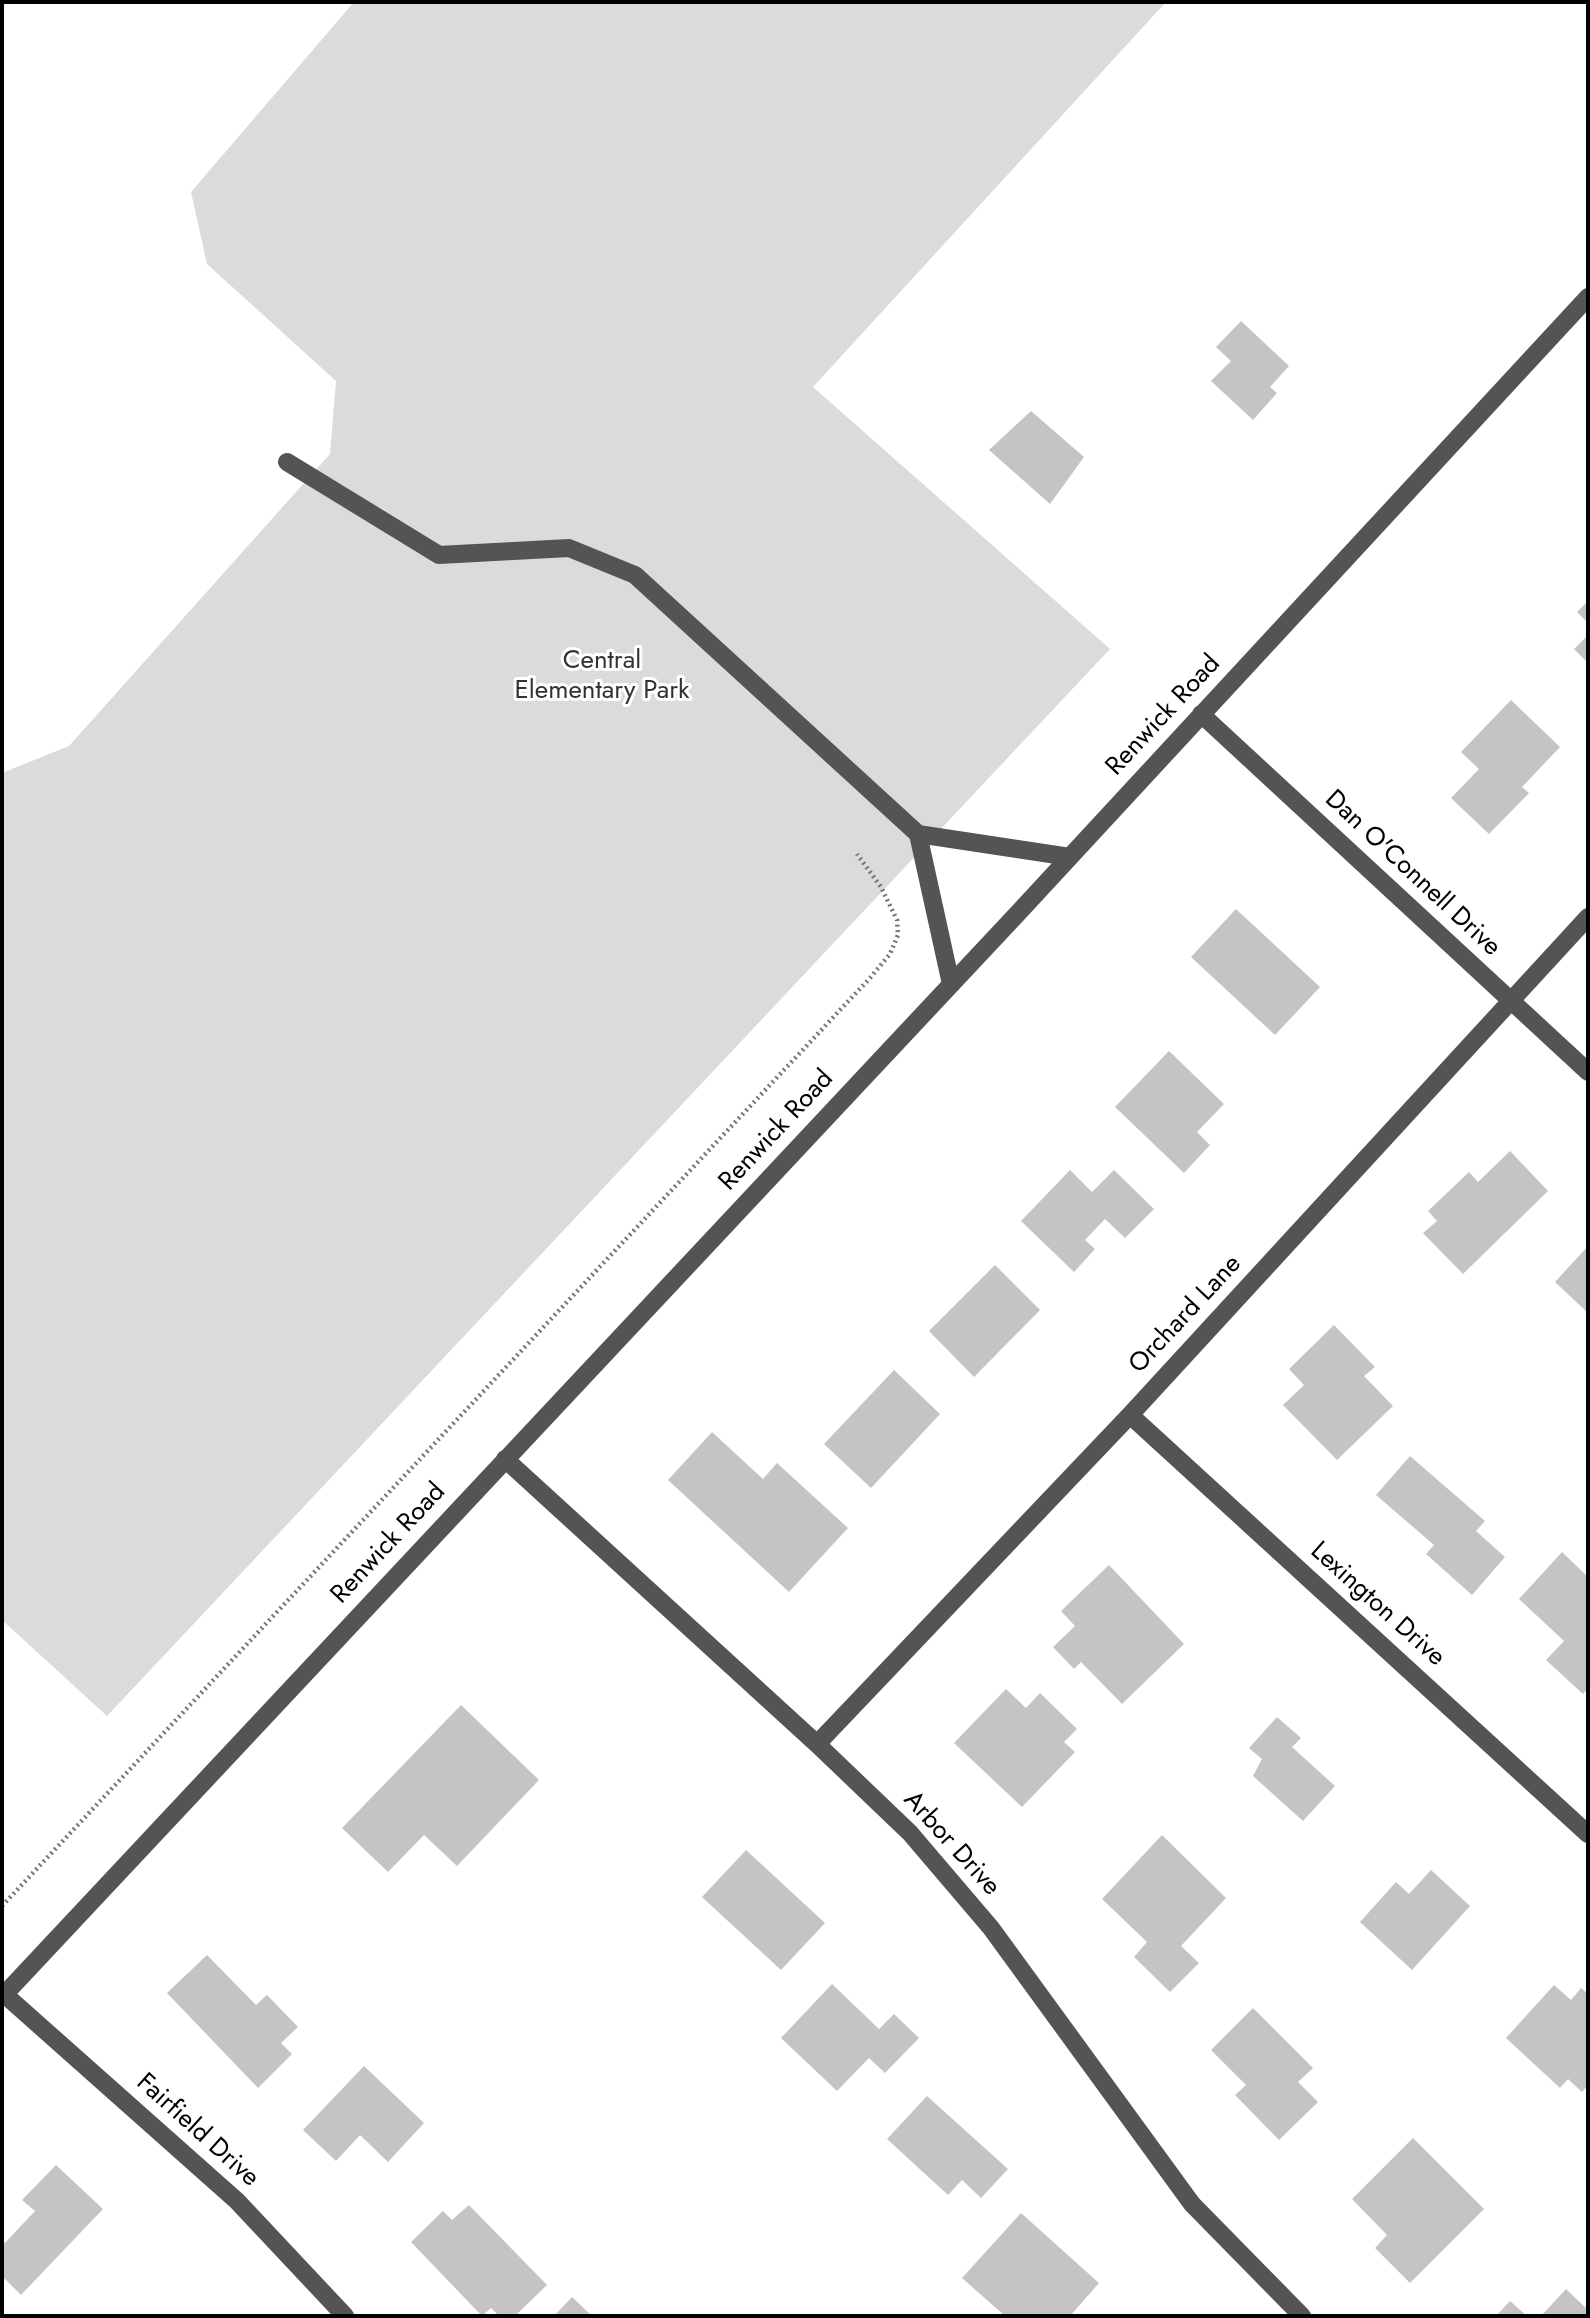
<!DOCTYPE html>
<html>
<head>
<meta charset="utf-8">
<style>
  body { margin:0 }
  #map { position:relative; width:1590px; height:2318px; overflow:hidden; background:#fff; font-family:Jost,sans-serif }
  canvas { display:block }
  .frame { position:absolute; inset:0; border:4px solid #000; pointer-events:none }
</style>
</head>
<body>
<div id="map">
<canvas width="1590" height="2318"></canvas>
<div class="frame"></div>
</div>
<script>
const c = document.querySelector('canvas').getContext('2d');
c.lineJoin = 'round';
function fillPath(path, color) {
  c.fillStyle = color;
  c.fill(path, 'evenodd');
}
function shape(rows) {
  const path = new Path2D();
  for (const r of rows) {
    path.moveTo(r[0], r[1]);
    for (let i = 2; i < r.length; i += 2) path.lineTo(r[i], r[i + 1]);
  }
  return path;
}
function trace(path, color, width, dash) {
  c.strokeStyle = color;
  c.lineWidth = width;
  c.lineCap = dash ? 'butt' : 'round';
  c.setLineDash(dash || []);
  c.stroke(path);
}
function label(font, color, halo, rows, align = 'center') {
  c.font = font + ' Jost,sans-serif';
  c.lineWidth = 6;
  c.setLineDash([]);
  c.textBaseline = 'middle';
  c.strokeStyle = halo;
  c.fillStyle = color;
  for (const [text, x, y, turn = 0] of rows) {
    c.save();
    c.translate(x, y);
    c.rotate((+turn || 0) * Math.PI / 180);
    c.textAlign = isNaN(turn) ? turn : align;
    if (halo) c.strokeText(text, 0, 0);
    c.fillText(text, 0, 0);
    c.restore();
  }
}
fillPath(shape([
  [354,2,1166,2,813,387,1110,649,107,1716,2,1620,2,773,69,746,330,454,336,381,207,264,191,192]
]), '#dbdbdb');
fillPath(shape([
  [1241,321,1289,366,1270,387,1277,393,1253,420,1211,381,1231,361,1216,347],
  [1031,411,1084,457,1050,504,989,450],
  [1588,601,1588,623,1577,612],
  [1588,635,1588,663,1574,649],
  [1511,700,1560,747,1522,787,1529,793,1489,834,1451,798,1479,769,1461,752],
  [1236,909,1320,987,1275,1035,1191,957],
  [1169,1051,1224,1104,1197,1132,1210,1145,1184,1173,1115,1107],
  [1510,1151,1548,1191,1463,1274,1423,1233,1437,1221,1428,1211,1469,1172,1478,1182],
  [1070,1170,1092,1192,1114,1170,1154,1209,1125,1238,1105,1219,1085,1240,1095,1249,1074,1272,1021,1221],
  [1588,1246,1588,1313,1555,1282],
  [995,1265,1040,1310,974,1377,929,1331],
  [1334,1325,1375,1367,1364,1376,1393,1406,1337,1460,1283,1405,1304,1385,1289,1369],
  [894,1370,940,1414,871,1488,824,1444],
  [712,1432,763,1479,777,1463,848,1528,789,1592,668,1480],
  [1410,1456,1485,1521,1476,1531,1505,1557,1472,1595,1426,1554,1434,1545,1376,1495],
  [1562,1552,1588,1577,1588,1688,1583,1694,1546,1660,1564,1641,1519,1599],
  [1109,1565,1184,1644,1122,1704,1081,1662,1074,1669,1053,1647,1075,1626,1061,1611],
  [1006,1689,1026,1708,1040,1693,1077,1729,1064,1742,1075,1752,1022,1807,954,1743],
  [461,1705,539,1780,457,1866,424,1835,388,1872,342,1828],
  [1277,1717,1301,1738,1292,1747,1335,1786,1303,1821,1253,1776,1262,1759,1249,1748],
  [1162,1835,1226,1898,1181,1946,1199,1963,1170,1992,1134,1957,1147,1942,1102,1899],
  [746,1850,825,1923,781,1970,702,1897],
  [1431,1870,1470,1906,1412,1970,1360,1922,1396,1882,1409,1894],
  [207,1955,256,2005,267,1995,298,2027,281,2043,292,2054,258,2088,167,1993],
  [832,1984,879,2029,894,2014,919,2038,885,2073,869,2058,837,2091,781,2038],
  [1554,1985,1571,2000,1581,1988,1588,1994,1588,2085,1582,2092,1568,2079,1560,2088,1506,2038],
  [1253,2008,1313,2068,1298,2082,1318,2102,1279,2140,1235,2095,1246,2085,1211,2050],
  [364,2066,424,2123,388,2162,360,2135,336,2161,303,2130],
  [927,2096,1008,2169,981,2198,962,2180,948,2195,887,2139],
  [1413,2138,1484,2209,1410,2283,1375,2248,1387,2235,1352,2199],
  [56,2165,103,2209,21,2295,2,2276,2,2246,35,2211,22,2200],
  [469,2205,547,2285,515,2316,499,2316,491,2308,482,2316,411,2242,443,2211,452,2220],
  [1021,2213,1099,2283,1070,2316,1005,2316,962,2278],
  [1566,2289,1588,2310,1588,2316,1541,2316],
  [572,2297,592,2316,554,2316],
  [1510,2301,1527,2316,1496,2316]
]), '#c4c4c4');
trace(shape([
  [2,1906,870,978,890,954,898,935,897,920,881,887,857,854]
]), '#767676', 4.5, [2, 3.5]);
trace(shape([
  [287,462,439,555,569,548,635,575,918,834,1070,857],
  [1201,714,1588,1072],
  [918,834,951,984],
  [1130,1415,1588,1834],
  [505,1459,817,1744,910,1833,991,1928,1192,2204,1302,2316],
  [817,1744,1130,1415,1588,917],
  [4,1994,237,2201,345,2316],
  [2,1997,1019,912,1588,297]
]), '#545454', 18);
label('26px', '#323232', '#fff', [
  ["Central",602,662],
  ["Elementary Park",602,692]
]);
label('26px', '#000', '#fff', [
  ["Renwick Road",1164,716,-47],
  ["Dan O'Connell Drive",1412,874,43],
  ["Renwick Road",777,1131,-47],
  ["Orchard Lane",1186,1315,-47],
  ["Renwick Road",389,1544,-47],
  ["Lexington Drive",1377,1605,42],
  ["Arbor Drive",951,1844,48],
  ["Fairfield Drive",197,2131,42]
]);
</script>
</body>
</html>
